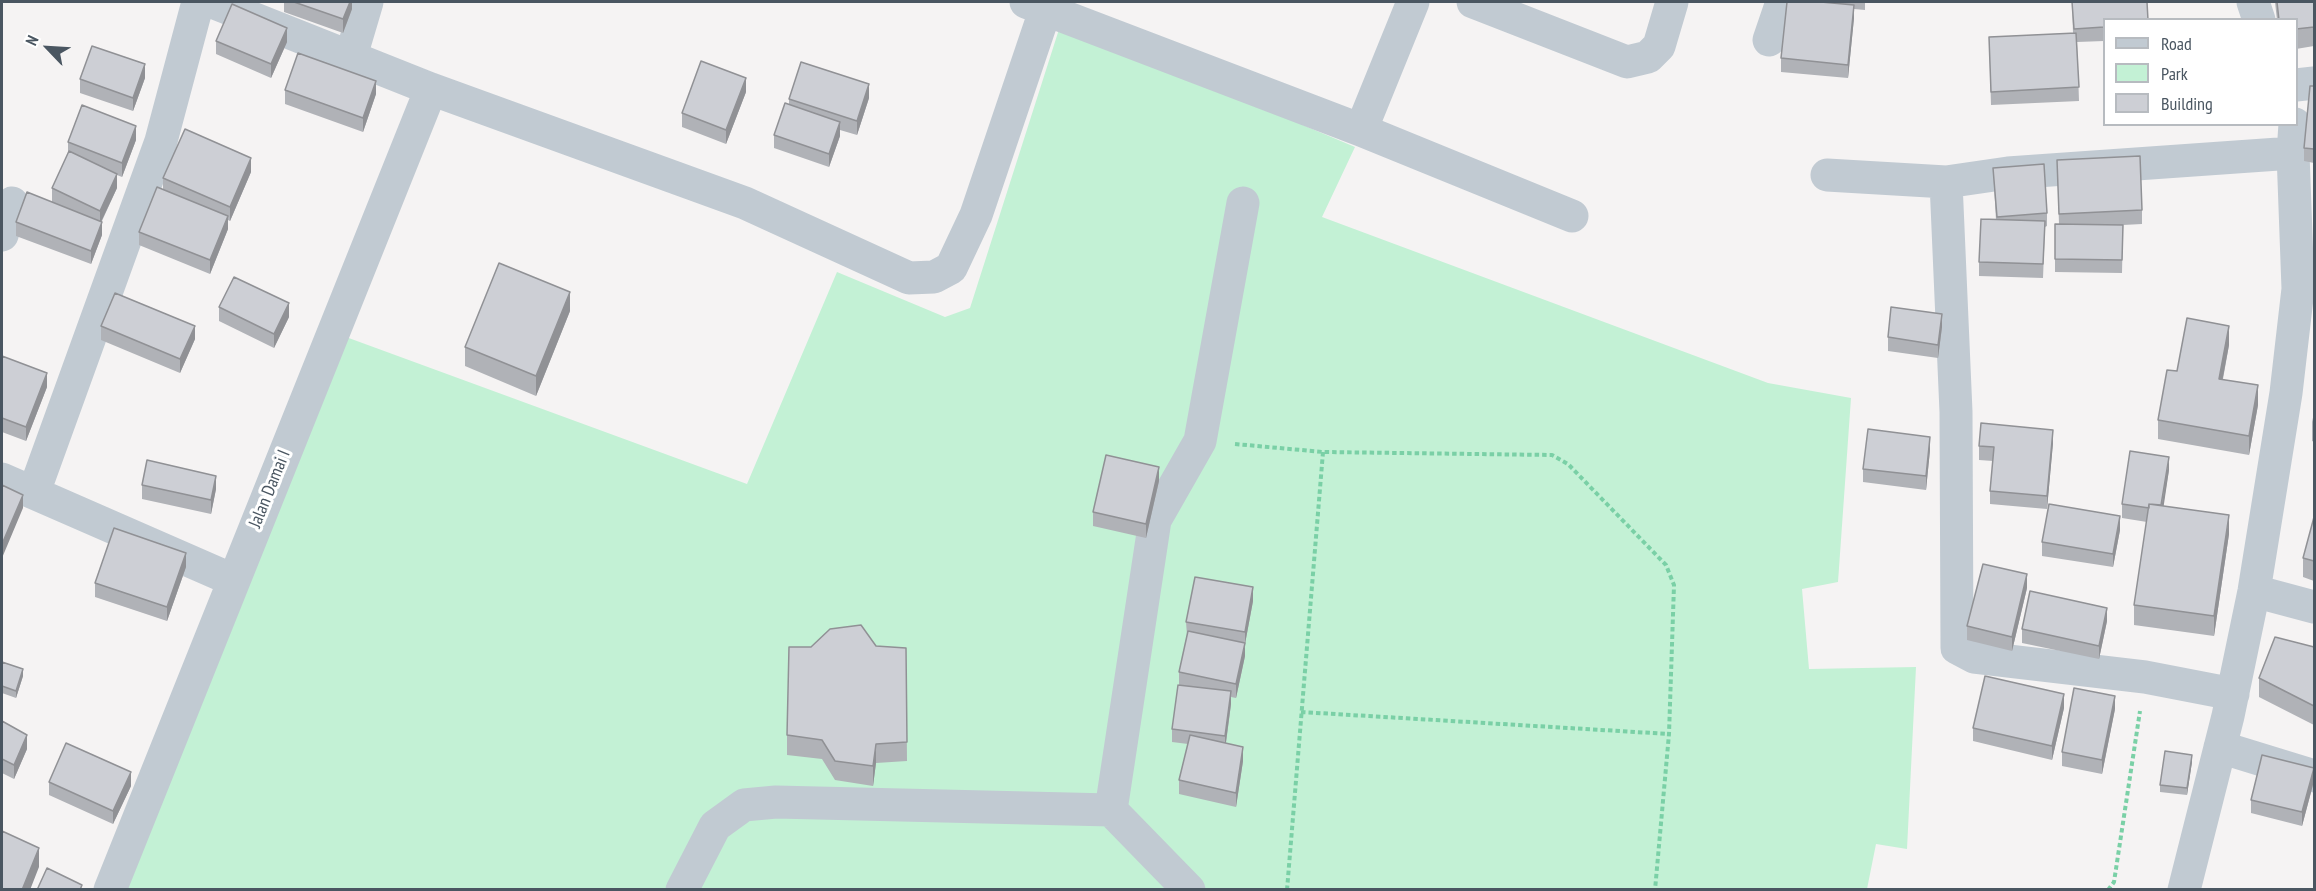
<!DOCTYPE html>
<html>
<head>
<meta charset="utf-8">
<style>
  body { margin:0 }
  #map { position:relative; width:2316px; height:891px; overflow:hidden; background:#f5f3f3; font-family:"PT Sans Narrow",sans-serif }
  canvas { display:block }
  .frame { position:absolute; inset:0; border:3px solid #4a5661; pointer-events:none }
  .legend { position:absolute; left:2103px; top:18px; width:195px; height:108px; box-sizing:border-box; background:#fff; border:2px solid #b7bbc0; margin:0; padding:8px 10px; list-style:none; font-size:18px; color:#4a5661 }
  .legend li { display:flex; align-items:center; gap:12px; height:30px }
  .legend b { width:30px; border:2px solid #b7bbc0 }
  .north { position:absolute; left:18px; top:18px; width:60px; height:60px; -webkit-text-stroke:4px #fff; paint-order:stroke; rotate:295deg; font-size:16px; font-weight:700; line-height:24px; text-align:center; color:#4a5661 }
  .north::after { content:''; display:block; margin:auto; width:21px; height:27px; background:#4a5661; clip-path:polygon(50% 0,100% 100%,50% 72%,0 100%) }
</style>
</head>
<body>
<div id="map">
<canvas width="2316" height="891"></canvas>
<div class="frame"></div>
<ul class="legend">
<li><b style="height:8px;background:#c1cad2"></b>Road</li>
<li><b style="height:16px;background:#c3f1d5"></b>Park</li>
<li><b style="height:16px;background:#cdcfd5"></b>Building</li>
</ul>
<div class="north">N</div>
</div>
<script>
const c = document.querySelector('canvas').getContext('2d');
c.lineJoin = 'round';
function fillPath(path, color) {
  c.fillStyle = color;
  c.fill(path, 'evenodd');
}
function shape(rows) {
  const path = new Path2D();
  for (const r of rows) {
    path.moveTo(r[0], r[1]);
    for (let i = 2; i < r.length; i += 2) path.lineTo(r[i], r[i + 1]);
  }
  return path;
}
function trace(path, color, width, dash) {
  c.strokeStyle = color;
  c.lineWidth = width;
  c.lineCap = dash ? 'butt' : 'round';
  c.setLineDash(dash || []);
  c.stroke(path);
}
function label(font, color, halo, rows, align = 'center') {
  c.font = font + ' "PT Sans Narrow",sans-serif';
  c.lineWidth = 6;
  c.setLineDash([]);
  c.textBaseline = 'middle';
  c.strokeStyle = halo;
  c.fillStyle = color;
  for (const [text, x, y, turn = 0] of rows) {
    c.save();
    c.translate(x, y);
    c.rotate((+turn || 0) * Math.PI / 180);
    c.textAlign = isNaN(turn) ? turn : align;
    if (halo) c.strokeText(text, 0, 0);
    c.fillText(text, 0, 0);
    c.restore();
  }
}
fillPath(shape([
  [1061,23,1355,147,1322,217,1768,383,1851,398,1838,582,1802,589,1809,669,1916,667,1907,849,1876,844,1867,889,126,890,346,337,747,484,837,272,945,317,970,308]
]), '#c3f1d5');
trace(shape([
  [1235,444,1323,452,1552,455,1568,464,1666,565,1674,585,1669,734,1655,890],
  [1301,712,1669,734],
  [1287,890,1323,452],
  [2108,890,2114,882,2140,711]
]), '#7ad0a6', 4, [4.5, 3]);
trace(shape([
  [212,2,431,89,745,203,909,278,934,277,951,268,976,215,1048,2],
  [1026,2,1361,130,1572,216],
  [1473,2,1627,62,1648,57,1659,46,1672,2],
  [2253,2,2259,20],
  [1769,40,1782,2],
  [351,56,367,2],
  [2296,85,2314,83],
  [1361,130,1413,2],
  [1827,175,1946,182,2008,173,2293,153],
  [1946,182,1956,412,1957,648,1974,657,2145,677,2233,694],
  [2,235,12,203],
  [2,479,233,580],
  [34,492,161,141,198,2],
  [2254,591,2314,607],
  [2220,747,2314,776],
  [1111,810,1155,520,1200,441,1243,203],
  [110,890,431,89],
  [682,890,715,826,744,805,776,802,1111,810,1189,890],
  [2184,890,2228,716,2254,591,2286,393,2298,289,2293,153,2295,124]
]), '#c1cad2', 33);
fillPath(shape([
  [284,2,352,2,352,9,343,33,284,12],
  [1787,2,1865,2,1865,10,1854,9,1854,18,1848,78,1781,72,1781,58],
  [2072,2,2147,2,2104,20,2104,41,2077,42,2079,101,1991,105,1989,37,2073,33],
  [2275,2,2314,2,2314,46,2296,49,2296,20,2277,20],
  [216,41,287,42,271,78,216,54],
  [145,78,133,111,80,93,80,79],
  [2314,86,2314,163,2304,161,2304,148],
  [285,90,376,94,363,132,285,104],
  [746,92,726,144,682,127,682,113],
  [869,98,857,135,840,130,840,136,829,167,774,148,774,135,789,104,789,99],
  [136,140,122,177,117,175,117,188,102,221,102,235,91,264,16,236,16,222,52,202,52,188,68,155,68,142],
  [2057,160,2142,210,2142,224,2123,225,2122,273,2055,272,2055,224,2059,224],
  [1993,168,2047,213,2047,226,2045,227,2043,278,1979,276,1979,262,1996,220],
  [251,172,230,221,228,220,228,229,210,274,139,245,139,232,163,189,163,178],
  [219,307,289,317,274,348,219,321],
  [570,311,536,396,465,366,465,347],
  [101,326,195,339,180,373,101,340],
  [1942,327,1938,358,1888,351,1888,337],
  [2229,345,2223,379,2258,405,2249,455,2158,439,2158,420,2177,371],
  [2,356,47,387,26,441,2,432],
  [2314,413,2314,442,2312,441,2312,422],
  [2053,443,2047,509,1990,504,1990,491,1993,461,1979,460,1979,446],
  [1930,450,1926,490,1863,482,1863,469],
  [2169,470,2163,506,2229,534,2214,636,2134,625,2134,605,2147,522,2122,518,2122,504],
  [1159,481,1146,538,1093,526,1093,512],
  [142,485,216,489,211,514,142,499],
  [2314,517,2314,581,2303,577,2303,558],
  [2120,530,2113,567,2042,556,2042,542],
  [186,567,167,621,95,597,95,583],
  [2027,588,2012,651,1967,640,1967,626],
  [1253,601,1245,644,1245,656,1236,698,1231,697,1231,704,1226,743,1243,761,1236,807,1179,794,1179,780,1188,744,1172,742,1172,729,1179,685,1179,672,1187,635,1186,622],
  [2107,621,2099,659,2022,643,2022,629],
  [876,646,906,648,907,761,876,763,873,786,835,780,822,759,787,755,787,735],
  [2314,647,2314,725,2259,697,2259,678],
  [2,662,23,676,16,698,2,693],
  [2064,708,2052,760,1973,741,1973,728],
  [2115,709,2102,774,2062,766,2062,752],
  [2,721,27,749,14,779,2,773],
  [2192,762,2187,795,2160,792,2160,785],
  [2314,781,2302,826,2251,813,2251,800],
  [49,782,131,786,113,824,49,795]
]), '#b0b2b7');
fillPath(shape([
  [350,2,352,2,352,9,343,33,343,19],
  [1854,5,1854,18,1848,78,1848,65],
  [287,28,287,42,271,78,271,64],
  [145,64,145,78,133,111,133,98],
  [746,78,746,92,726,144,726,130],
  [376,81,376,94,363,132,363,118],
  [869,84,869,98,857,135,857,121],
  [840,122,840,136,829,167,829,154],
  [136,126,136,140,122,177,122,163],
  [251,158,251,172,230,221,230,207],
  [117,174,117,188,100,224,100,211],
  [228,216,228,229,210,274,210,260],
  [102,222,102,235,91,264,91,251],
  [570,292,570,311,536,396,536,376],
  [289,303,289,317,274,348,274,334],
  [1942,314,1942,327,1938,358,1938,345],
  [195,326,195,339,180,373,180,359],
  [2229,326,2229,345,2219,398,2219,379],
  [47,373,47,387,26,441,26,427],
  [2258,385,2258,405,2249,455,2249,436],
  [2053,430,2053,443,2047,509,2047,496],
  [1930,437,1930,450,1926,490,1926,476],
  [2169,457,2169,470,2161,524,2161,510],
  [1159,467,1159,481,1146,538,1146,524],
  [216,476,216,489,211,514,211,500],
  [23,495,23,508,2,558,2,544],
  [2229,515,2229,534,2214,636,2214,616],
  [2120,516,2120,530,2113,567,2113,554],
  [186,553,186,567,167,621,167,607],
  [2027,574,2027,588,2012,651,2012,637],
  [1253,587,1253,601,1245,644,1245,656,1236,698,1236,684,1245,644,1245,632],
  [2107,608,2107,621,2099,659,2099,646],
  [23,669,23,676,16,698,16,691],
  [1231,691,1231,704,1225,749,1225,736],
  [2064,694,2064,708,2052,760,2052,746],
  [2115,696,2115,709,2102,774,2102,760],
  [27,735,27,749,14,779,14,765],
  [876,744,876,763,873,786,873,766],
  [1243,747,1243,761,1236,807,1236,793],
  [2192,755,2192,762,2187,795,2187,788],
  [2314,768,2314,781,2302,826,2302,812],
  [131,772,131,786,113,824,113,811],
  [39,848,39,867,30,890,22,890]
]), '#909195');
const building = shape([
  [294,2,350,2,343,19,294,2],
  [1787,2,1821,2,1854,5,1848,65,1781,58,1787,2],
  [2072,2,2147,2,2148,20,2104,20,2104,27,2074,29,2072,2],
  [2277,2,2314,2,2314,27,2296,29,2296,20,2279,20,2277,2],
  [232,4,287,28,271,64,216,41,232,4],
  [2076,33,2079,87,1991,92,1989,37,2076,33],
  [92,46,145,64,133,98,80,79,92,46],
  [298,53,376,81,363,118,285,90,298,53],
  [701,61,746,78,726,130,682,113,701,61],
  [801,62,869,84,857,121,789,99,801,62],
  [2310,86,2314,86,2314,149,2304,148,2310,86],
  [785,103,840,122,829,154,774,135,785,103],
  [82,105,136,126,122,163,68,142,82,105],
  [185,129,251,158,230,207,163,178,185,129],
  [69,151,117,174,100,211,52,188,69,151],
  [2140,156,2142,210,2059,214,2057,160,2140,156],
  [2044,164,2047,213,1997,217,1993,168,2044,164],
  [157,187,228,216,210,260,139,232,157,187],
  [27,192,102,222,91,251,16,222,27,192],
  [1981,219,2045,221,2043,264,1979,262,1981,219],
  [2055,224,2123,225,2122,260,2055,259,2055,224],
  [499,263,570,292,536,376,465,347,499,263],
  [234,277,289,303,274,334,219,307,234,277],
  [115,293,195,326,180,359,101,326,115,293],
  [1891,307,1942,314,1938,345,1888,337,1891,307],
  [2187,318,2229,326,2219,379,2258,385,2249,436,2158,420,2167,370,2177,371,2187,318],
  [2,356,47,373,26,427,2,418,2,356],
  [1981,423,2053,430,2047,496,1990,491,1994,447,1979,446,1981,423],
  [1868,429,1930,437,1926,476,1863,469,1868,429],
  [2130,451,2169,457,2161,505,2149,504,2149,508,2122,504,2130,451],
  [1106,455,1159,467,1146,524,1093,512,1106,455],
  [147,460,216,476,211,500,142,485,147,460],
  [2,485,23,495,2,544,2,485],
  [2049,504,2120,516,2113,554,2042,542,2049,504],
  [2149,504,2229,515,2214,616,2134,605,2149,504],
  [2314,517,2314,561,2303,558,2314,517],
  [114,528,186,553,167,607,95,583,114,528],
  [1983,564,2027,574,2012,637,1967,626,1983,564],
  [1195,577,1253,587,1245,632,1186,622,1195,577],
  [2030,591,2107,608,2099,646,2022,629,2030,591],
  [861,625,876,646,906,648,907,742,876,744,873,766,835,761,822,740,787,735,789,647,811,647,830,629,861,625],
  [1188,631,1245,643,1236,684,1179,672,1188,631],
  [2275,637,2314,647,2314,706,2259,678,2275,637],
  [2,662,23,669,16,691,2,686,2,662],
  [1985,676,2064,694,2052,746,1973,728,1985,676],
  [1178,685,1231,691,1225,736,1172,729,1178,685],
  [2074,688,2115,696,2102,760,2062,752,2074,688],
  [2,721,27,735,14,765,2,759,2,721],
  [1190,735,1243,747,1236,793,1179,780,1190,735],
  [66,743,131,772,113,811,49,782,66,743],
  [2165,751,2192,755,2187,788,2160,785,2165,751],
  [2262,755,2314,768,2302,812,2251,800,2262,755],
  [2,831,39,848,22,890,2,890,2,831],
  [47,868,82,885,80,890,37,890,47,868]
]);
fillPath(building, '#cdcfd5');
trace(building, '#909195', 1.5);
label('18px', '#4a5661', '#fff', [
  ["Jalan Damai I",270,489,-68]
]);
</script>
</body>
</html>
